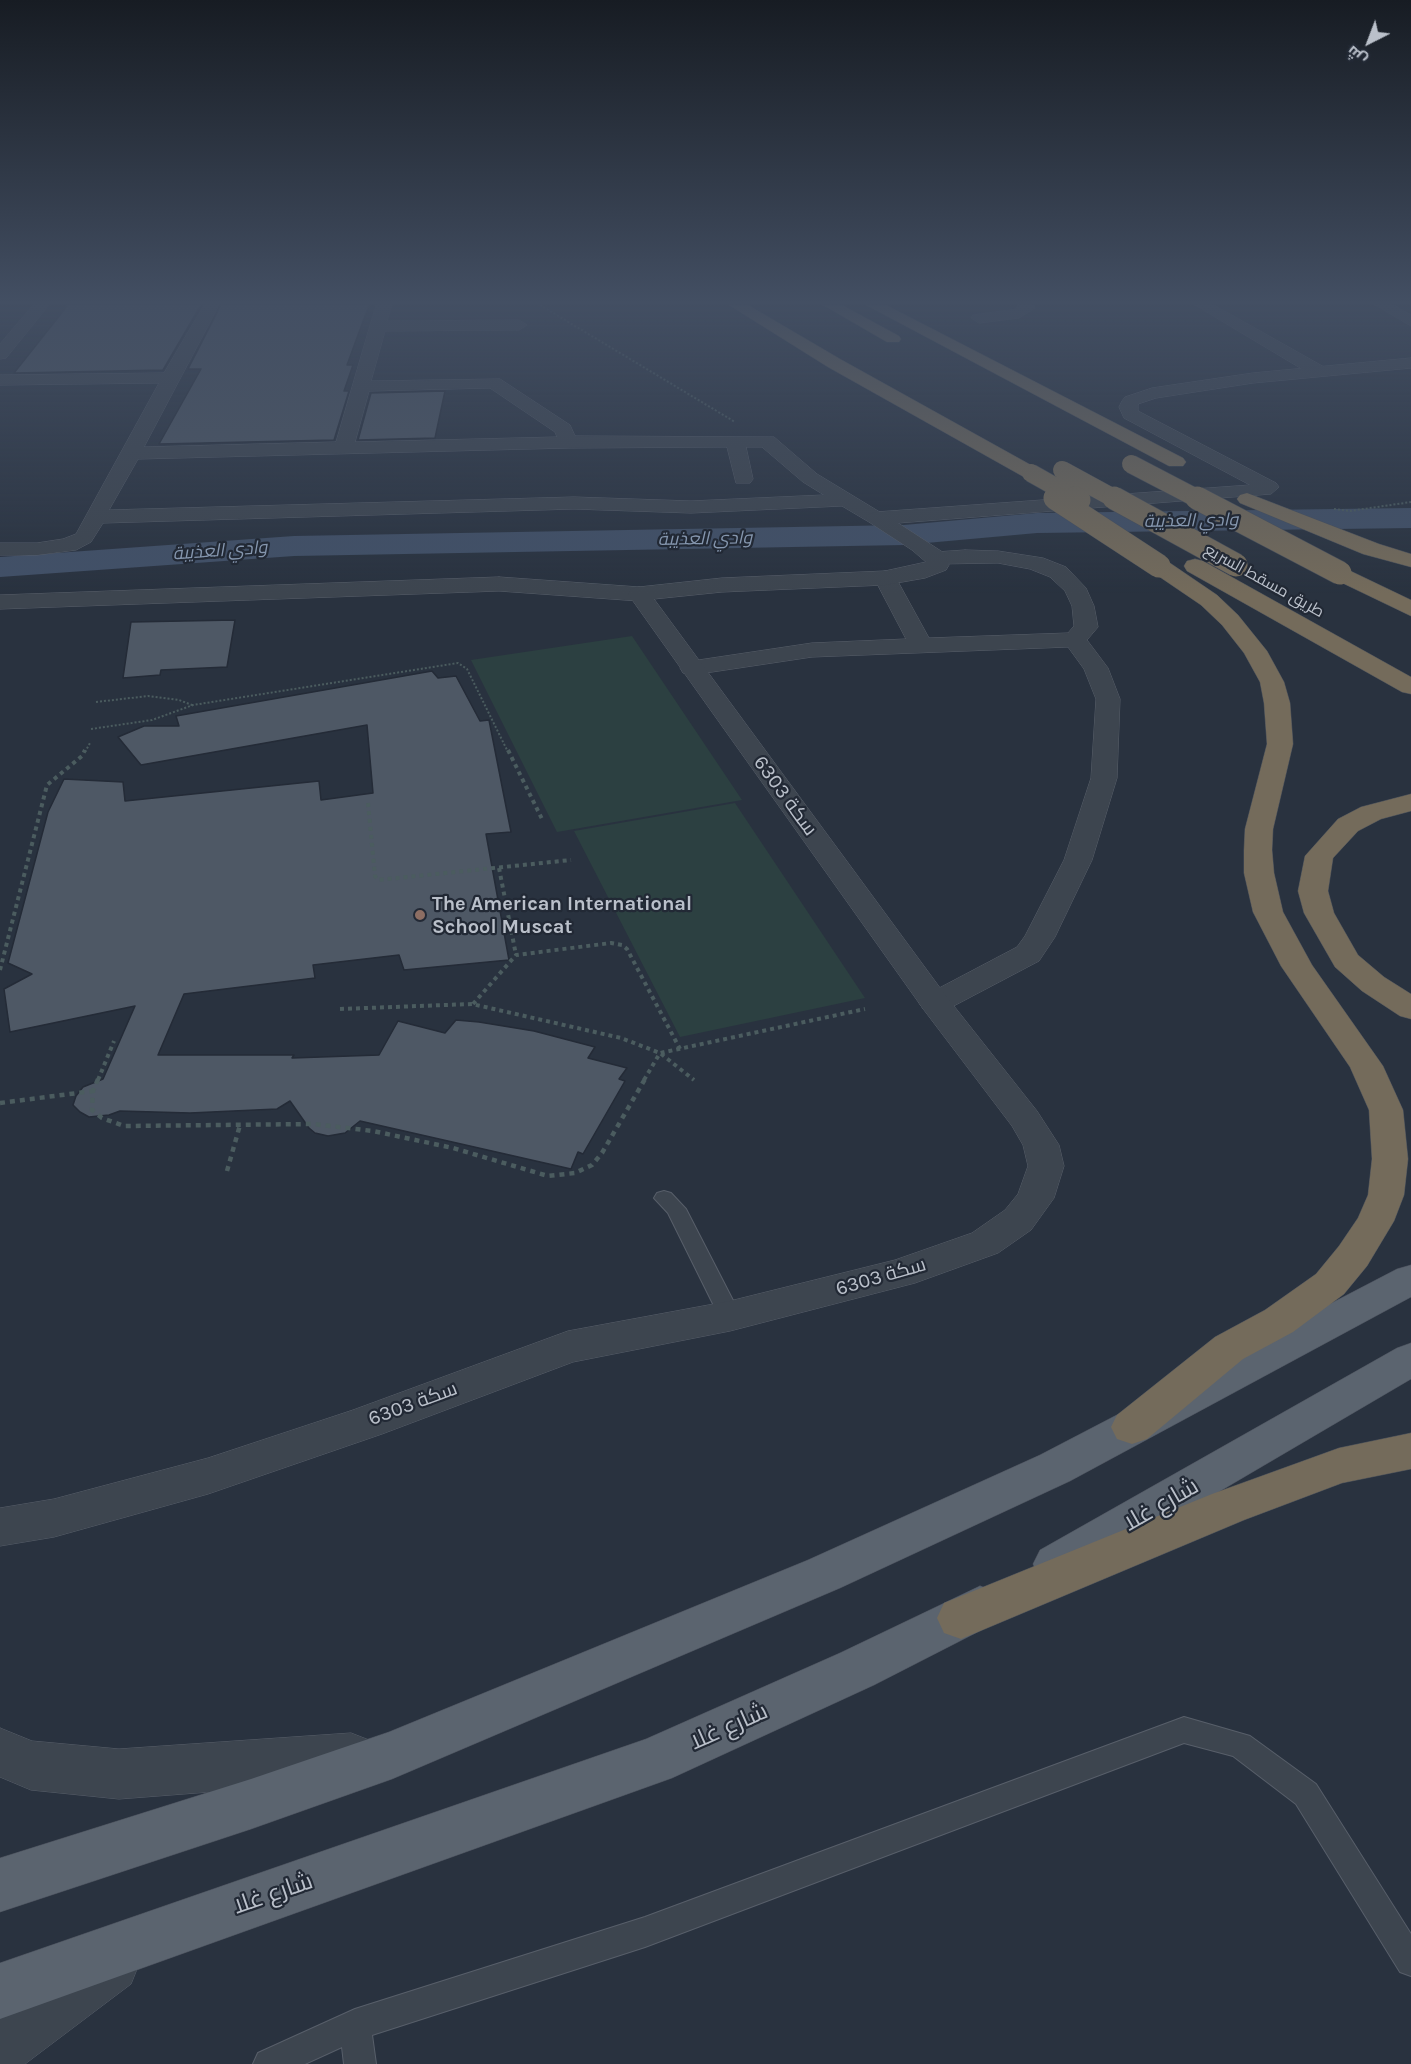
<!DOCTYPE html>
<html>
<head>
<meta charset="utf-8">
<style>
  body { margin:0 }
  #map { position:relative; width:1411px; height:2064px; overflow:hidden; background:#29323f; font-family:Karla,Cairo,sans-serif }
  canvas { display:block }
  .north { position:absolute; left:1339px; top:12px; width:60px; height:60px; -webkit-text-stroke:4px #222935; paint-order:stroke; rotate:222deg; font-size:16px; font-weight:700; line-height:24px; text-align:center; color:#bac0ca }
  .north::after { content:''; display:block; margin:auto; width:21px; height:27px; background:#bac0ca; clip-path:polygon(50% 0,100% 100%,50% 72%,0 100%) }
</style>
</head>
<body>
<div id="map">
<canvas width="1411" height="2064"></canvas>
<div class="north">ش</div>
</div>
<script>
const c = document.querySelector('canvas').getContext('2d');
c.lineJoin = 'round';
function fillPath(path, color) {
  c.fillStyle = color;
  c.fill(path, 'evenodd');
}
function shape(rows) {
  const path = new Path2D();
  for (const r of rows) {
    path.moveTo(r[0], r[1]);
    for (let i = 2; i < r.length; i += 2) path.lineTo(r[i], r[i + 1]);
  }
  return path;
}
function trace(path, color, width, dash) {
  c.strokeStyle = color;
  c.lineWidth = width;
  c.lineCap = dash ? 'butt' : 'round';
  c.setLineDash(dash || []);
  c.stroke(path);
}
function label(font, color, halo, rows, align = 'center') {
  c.font = font + ' Karla,Cairo,sans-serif';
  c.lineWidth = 4.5;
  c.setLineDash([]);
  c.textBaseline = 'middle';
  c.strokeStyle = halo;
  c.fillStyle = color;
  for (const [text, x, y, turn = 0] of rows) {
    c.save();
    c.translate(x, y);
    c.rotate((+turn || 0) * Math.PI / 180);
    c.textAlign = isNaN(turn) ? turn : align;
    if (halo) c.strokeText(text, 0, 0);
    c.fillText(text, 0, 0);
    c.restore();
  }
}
fillPath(shape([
  [632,636,742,800,557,832,471,660],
  [735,803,865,998,680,1037,574,831]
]), '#2c4041');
fillPath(shape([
  [1411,508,1411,528,1037,533,904,545,294,556,0,577,0,557,294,536,904,525,1037,513,1411,508]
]), '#415067');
const building = shape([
  [68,305,201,305,163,370,14,373,68,305],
  [221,305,369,305,347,365,353,365,344,391,349,391,334,440,159,444,201,369,188,369,221,305],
  [445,391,435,438,358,440,371,393,445,391],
  [235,620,227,667,161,670,160,675,123,678,131,622,235,620],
  [432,671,438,678,456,676,480,721,489,720,511,832,486,834,509,960,404,970,399,955,313,965,315,978,184,994,158,1055,294,1055,292,1058,379,1055,398,1021,445,1033,456,1020,479,1022,534,1031,595,1047,588,1058,627,1068,619,1079,625,1081,583,1154,578,1152,571,1169,360,1121,345,1133,328,1136,315,1133,309,1128,290,1101,277,1109,190,1113,120,1111,109,1115,89,1117,80,1112,73,1105,76,1096,83,1087,103,1079,135,1006,10,1032,4,989,32,974,8,963,48,812,64,779,123,782,125,801,319,781,321,800,373,793,367,725,141,765,118,737,144,726,179,726,176,716,432,671]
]);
fillPath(building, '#4e5865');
trace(building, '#242b37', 1.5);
const service = shape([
  [664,1191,671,1193,686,1209,741,1316,738,1322,730,1324,722,1322,668,1213,654,1198,657,1193,664,1191],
  [1184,1717,1250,1736,1316,1784,1411,1934,1411,1976,1400,1972,1296,1804,1233,1756,1184,1743,645,1947,372,2035,376,2064,344,2064,342,2047,305,2064,253,2064,258,2053,355,2009,645,1917,1184,1717]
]);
const minor = shape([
  [33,305,49,305,6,358,0,359,0,344,33,305],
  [204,305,219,305,144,447,336,442,376,305,392,305,387,321,519,320,527,325,519,330,385,331,371,381,500,379,570,425,575,436,774,437,817,474,883,514,886,518,883,522,876,524,869,522,842,506,691,513,574,509,103,523,91,542,76,550,37,555,0,555,0,543,37,543,63,539,76,534,159,383,0,385,0,375,164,373,204,305],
  [490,388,555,432,557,437,355,442,369,391,490,388],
  [727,447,736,483,750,483,753,479,746,447,762,447,803,482,824,495,691,501,574,497,109,510,138,459,568,448,727,447],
  [1018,305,1034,305,1035,308,1019,318,979,323,971,318,973,315,1015,309,1018,305],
  [1195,305,1214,305,1324,367,1327,371,1324,375,1318,376,1312,375,1195,305],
  [1375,305,1394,305,1411,315,1411,326,1375,305],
  [965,550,998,551,1043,558,1066,567,1086,588,1094,606,1098,627,1087,640,1108,668,1120,699,1117,778,1092,860,1055,937,1039,961,946,1010,935,1013,924,1010,919,1003,924,996,1017,947,1025,936,1064,860,1091,778,1096,699,1084,669,1068,647,812,657,692,675,683,673,680,668,683,663,692,661,812,643,906,639,874,578,877,573,885,571,893,573,896,578,929,638,1068,633,1074,626,1072,606,1065,591,1050,577,1030,569,998,563,936,564,928,563,925,558,928,553,936,552,965,550],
  [499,577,639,587,647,589,650,594,647,599,639,601,499,591,0,609,0,595,499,577]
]);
const tertiary = shape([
  [1411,358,1411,368,1253,383,1156,398,1138,404,1138,411,1276,483,1279,487,1271,494,898,523,944,553,949,565,946,570,925,578,885,585,722,592,654,599,946,996,1037,1111,1059,1145,1064,1166,1054,1198,1031,1230,998,1253,915,1283,730,1331,573,1362,382,1434,208,1494,54,1537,0,1546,0,1508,54,1499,208,1458,353,1410,568,1331,730,1301,895,1260,972,1233,1005,1210,1018,1194,1028,1166,1023,1145,1012,1126,924,1010,628,594,631,589,639,587,722,578,885,571,926,562,912,550,869,522,866,518,869,514,876,512,1250,485,1124,418,1119,407,1122,401,1125,397,1152,388,1253,373,1411,358],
  [0,1728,32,1741,119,1749,351,1733,369,1740,376,1757,369,1774,351,1781,119,1799,31,1790,0,1777,0,1728],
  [111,1936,131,1944,139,1964,131,1984,25,2064,0,2064,0,2013,91,1944,111,1936]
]);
const primary = shape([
  [1411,1265,1411,1297,1070,1481,840,1588,392,1779,251,1829,0,1912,0,1858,251,1779,389,1732,808,1560,1040,1455,1397,1269,1411,1265],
  [1411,1343,1411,1379,1072,1578,1056,1584,1040,1578,1033,1564,1040,1550,1397,1348,1411,1343],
  [980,1586,997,1592,1003,1607,997,1622,874,1685,672,1778,0,2019,0,1963,646,1739,840,1653,980,1586]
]);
const motorway = shape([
  [729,305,748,305,840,359,1038,469,1041,473,1038,477,1031,479,1024,477,828,367,729,305],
  [823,305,842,305,899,336,901,339,899,342,887,342,823,305],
  [866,305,886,305,1183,458,1186,462,1183,466,1169,466,866,305],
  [1247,493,1379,544,1411,554,1411,567,1363,554,1240,503,1237,499,1240,495,1247,493],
  [1159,559,1167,561,1217,595,1238,615,1267,651,1284,682,1290,703,1293,744,1273,829,1272,850,1274,873,1283,912,1312,965,1383,1066,1403,1110,1408,1159,1404,1195,1394,1221,1367,1266,1344,1294,1293,1332,1243,1359,1147,1439,1132,1444,1117,1439,1111,1427,1117,1415,1215,1337,1265,1310,1316,1274,1339,1246,1358,1218,1368,1195,1372,1159,1369,1110,1350,1067,1281,966,1253,912,1244,873,1244,850,1245,829,1267,744,1264,703,1260,682,1244,653,1222,625,1201,605,1151,571,1148,566,1151,561,1159,559],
  [1195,559,1203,561,1411,677,1411,694,1402,692,1187,571,1184,566,1187,561,1195,559],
  [1340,566,1411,600,1411,616,1332,578,1329,573,1332,568,1340,566],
  [1411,794,1411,811,1381,819,1358,831,1333,858,1328,891,1334,913,1358,955,1384,977,1411,994,1411,1019,1400,1016,1362,991,1335,967,1304,913,1298,891,1305,856,1338,819,1361,807,1411,794],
  [1411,1433,1411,1469,1342,1483,1244,1520,961,1639,944,1633,937,1618,944,1603,1212,1494,1339,1448,1411,1433]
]);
trace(service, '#585f6a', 2);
trace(minor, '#585f6a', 1);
trace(tertiary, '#585f6a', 1);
trace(primary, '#474d59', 1);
trace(motorway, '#484f5a', 1);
trace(shape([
  [540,305,735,422],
  [1334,509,1350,511,1411,502],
  [96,702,148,696,179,700,192,705],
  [91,729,152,720,193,705,458,663,467,669,508,752],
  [85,752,90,743]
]), '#4b5c5f', 2, [2, 2]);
trace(shape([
  [508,750,542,819],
  [368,803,375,876,378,880,571,860],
  [499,868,516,955],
  [0,970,47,785,82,756,85,750],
  [473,1004,516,955,611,943,622,945,627,949,680,1049],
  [340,1009,472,1004,621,1038,660,1053,694,1080],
  [98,1080,114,1041],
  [644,1080,660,1053,865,1009]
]), '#4b5c5f', 4, [4, 4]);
trace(shape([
  [98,1079,93,1091,92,1110,102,1118,124,1126,313,1124,373,1131,453,1148,548,1176,575,1173,592,1165,602,1153,645,1079],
  [0,1103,93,1091],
  [227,1171,240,1125]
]), '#4b5c5f', 4.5, [5, 5]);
fillPath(service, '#3d454f');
fillPath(minor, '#3d454f');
fillPath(tertiary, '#3d454f');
fillPath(primary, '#5b646f');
fillPath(motorway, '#746b5b');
const motorwayBridgeFar1 = shape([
  [1131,464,1200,500],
  [1062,470,1117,500],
  [1031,473,1079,500],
  [1053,497,1057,500]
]);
const motorwayBridge = shape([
  [1055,498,1159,566],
  [1076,498,1079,500],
  [1114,498,1236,565],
  [1197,498,1340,573]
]);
trace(motorwayBridgeFar1, '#484f5a', 19, []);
trace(motorwayBridge, '#484f5a', 24, []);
trace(motorwayBridgeFar1, '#746b5b', 18);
trace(motorwayBridge, '#746b5b', 23);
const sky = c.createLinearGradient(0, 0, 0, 594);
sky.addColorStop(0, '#171c23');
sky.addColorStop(0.51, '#434f63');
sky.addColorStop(1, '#434f6300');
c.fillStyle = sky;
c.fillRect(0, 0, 1411, 594);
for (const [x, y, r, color] of [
  [420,915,6,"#8d6e63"]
]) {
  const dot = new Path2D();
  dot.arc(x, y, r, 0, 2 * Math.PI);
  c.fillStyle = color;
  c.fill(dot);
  trace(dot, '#222935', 2);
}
label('16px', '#bac0ca', '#222935', [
  ["طريق مسقط السريع",1264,581,29]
]);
label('italic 18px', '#8596ae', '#222935', [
  ["وادي العذيبة",1191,521,-1],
  ["وادي العذيبة",705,539,-1],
  ["وادي العذيبة",220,551,-4]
]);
label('20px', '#bac0ca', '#222935', [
  ["سكة 6303",785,796,54],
  ["سكة 6303",881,1277,-16],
  ["سكة 6303",413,1404,-20]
]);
label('bold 20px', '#bac0ca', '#222935', [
  ["The American International",432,904],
  ["School Muscat",432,927]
], 'left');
label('24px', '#bac0ca', '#222935', [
  ["شارع غلا",1161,1505,-30],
  ["شارع غلا",729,1727,-24],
  ["شارع غلا",273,1894,-19]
]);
</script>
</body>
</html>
